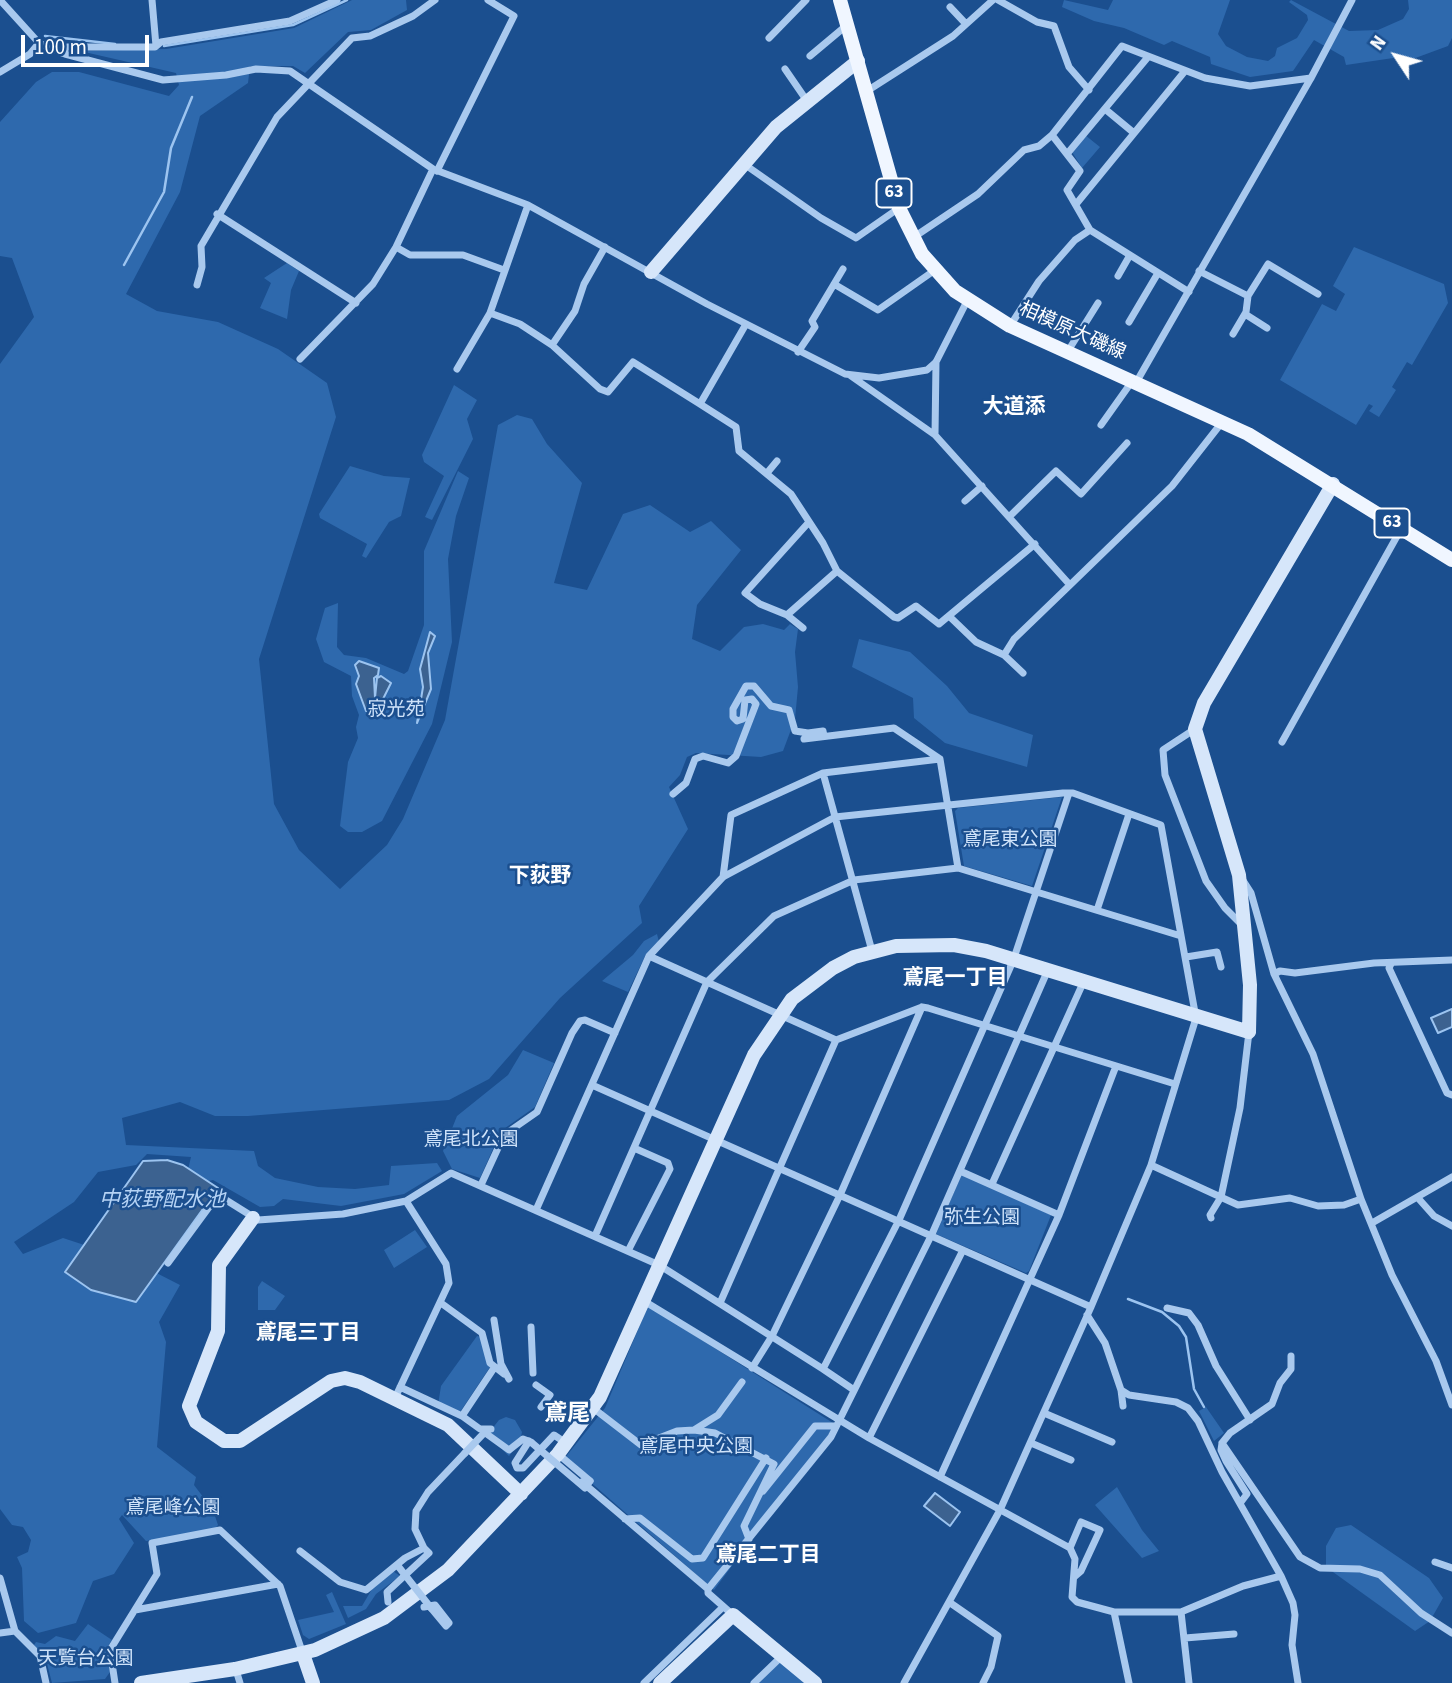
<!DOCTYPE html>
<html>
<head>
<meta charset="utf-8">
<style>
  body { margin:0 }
  #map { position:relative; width:1452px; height:1683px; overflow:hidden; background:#1b4f8f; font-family:"Source Sans 3",sans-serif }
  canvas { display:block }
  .north { position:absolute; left:1361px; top:21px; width:70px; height:70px; -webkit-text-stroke:5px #1b4f8f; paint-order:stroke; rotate:306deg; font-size:19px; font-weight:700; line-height:28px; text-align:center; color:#fff }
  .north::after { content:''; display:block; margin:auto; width:24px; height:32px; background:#fff; clip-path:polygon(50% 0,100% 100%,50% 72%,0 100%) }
  .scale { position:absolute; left:21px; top:35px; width:128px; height:32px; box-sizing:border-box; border:4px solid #fff; border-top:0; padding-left:9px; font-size:21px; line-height:24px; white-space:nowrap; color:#fff; -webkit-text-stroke:5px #1b4f8f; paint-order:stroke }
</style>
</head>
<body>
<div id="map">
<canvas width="1452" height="1683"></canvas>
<div class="north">N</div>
<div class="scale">100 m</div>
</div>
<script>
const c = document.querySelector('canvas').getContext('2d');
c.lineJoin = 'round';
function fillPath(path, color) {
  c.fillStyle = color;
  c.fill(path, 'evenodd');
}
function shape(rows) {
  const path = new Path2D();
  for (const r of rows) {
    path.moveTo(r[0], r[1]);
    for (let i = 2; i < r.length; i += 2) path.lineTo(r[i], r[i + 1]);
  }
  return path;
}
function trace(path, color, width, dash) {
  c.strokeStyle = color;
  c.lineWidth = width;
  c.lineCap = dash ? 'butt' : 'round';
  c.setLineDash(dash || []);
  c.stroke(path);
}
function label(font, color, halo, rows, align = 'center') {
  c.font = font + ' "Source Sans 3","Noto Sans JP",sans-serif';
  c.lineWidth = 5;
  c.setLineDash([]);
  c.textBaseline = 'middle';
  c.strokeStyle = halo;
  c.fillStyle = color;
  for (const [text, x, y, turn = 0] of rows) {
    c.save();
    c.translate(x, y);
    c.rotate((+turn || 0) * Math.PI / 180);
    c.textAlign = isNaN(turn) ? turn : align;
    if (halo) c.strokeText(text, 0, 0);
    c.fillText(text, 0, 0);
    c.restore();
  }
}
fillPath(shape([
  [352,0,406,0,407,10,371,30,348,32,305,73,293,66,250,66,248,83,200,116,180,192,126,294,157,311,218,322,278,349,327,383,336,417,259,659,274,804,299,850,340,889,387,845,403,819,445,720,498,425,517,415,532,419,547,444,582,483,554,583,587,590,623,514,650,505,690,532,711,521,741,550,697,605,692,639,720,651,744,627,763,624,784,630,790,624,798,629,795,652,798,687,795,719,783,751,761,757,696,753,687,757,680,775,669,787,688,829,639,906,642,923,560,998,489,1079,449,1100,248,1116,215,1116,180,1102,122,1118,126,1145,254,1151,258,1166,275,1178,318,1187,355,1189,389,1185,391,1166,437,1163,442,1171,404,1194,341,1206,283,1199,274,1206,260,1207,213,1180,195,1184,186,1178,191,1157,147,1154,136,1165,98,1172,74,1202,14,1242,23,1254,63,1238,133,1261,180,1285,159,1322,166,1342,157,1447,196,1477,194,1485,213,1510,218,1525,214,1530,146,1541,122,1515,119,1519,134,1543,114,1574,93,1581,76,1623,38,1633,24,1621,22,1568,17,1557,28,1552,31,1540,23,1527,12,1525,0,1509,0,364,34,317,12,258,0,256,0,122,36,82,52,72,79,72,169,96,179,85,176,73,80,51,166,49,294,28],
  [1064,0,1108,10,1113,0,1230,0,1218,34,1226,46,1247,57,1268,61,1275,56,1277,48,1297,38,1308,20,1307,15,1289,2,1291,0,1349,31,1378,30,1403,19,1409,9,1408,0,1452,0,1452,38,1448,46,1410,60,1400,57,1346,65,1344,57,1314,40,1293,71,1250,77,1211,64,1210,57,1172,41,1164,45,1124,28,1094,21,1062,7],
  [1085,135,1100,147,1082,168,1072,152],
  [1354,247,1444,284,1448,303,1412,365,1407,362,1392,387,1396,390,1379,417,1369,411,1373,406,1369,404,1356,425,1280,380,1322,304,1336,311,1345,294,1333,286],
  [287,263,299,271,291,290,287,319,260,308,271,283,264,278],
  [454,385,477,400,467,419,473,439,432,520,425,517,444,476,424,462,422,455],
  [350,466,384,476,410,478,401,516,389,522,366,558,362,556,367,544,320,518,319,514],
  [458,471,469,478,456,516,448,559,452,642,432,724,382,821,362,832,348,832,340,826,348,762,358,738,356,727,359,715,352,696,351,676,324,662,316,639,325,608,338,603,337,647,344,655,366,658,404,674,408,671,424,625,424,551],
  [859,639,910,652,947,686,969,713,1033,735,1027,767,945,743,914,718,913,698,852,667],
  [1062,797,1032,886,964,866,955,811,958,808],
  [657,934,659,942,645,956,628,992,602,981,633,955,644,941],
  [523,1050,554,1063,535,1107,501,1131,480,1178,452,1169,443,1151,457,1116,508,1075],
  [962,1174,1051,1215,1029,1271,1026,1273,936,1234],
  [415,1230,427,1247,394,1268,384,1250],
  [262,1281,285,1296,275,1310,258,1310,258,1287],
  [648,1306,833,1423,828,1437,714,1590,564,1459,605,1408],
  [477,1336,481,1337,490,1367,458,1415,438,1405,441,1386],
  [1206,1407,1224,1433,1214,1441,1199,1411],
  [506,1417,515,1420,522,1432,520,1442,509,1456,487,1435,499,1420],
  [1117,1487,1142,1530,1159,1551,1142,1558,1095,1505],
  [1351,1525,1429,1578,1443,1598,1430,1621,1415,1631,1326,1567,1326,1546,1336,1528],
  [393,1571,400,1576,376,1594,366,1609,348,1618,343,1606,362,1606,372,1589],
  [332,1592,346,1624,309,1639,303,1635,298,1620,334,1612,326,1595],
  [88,1624,112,1640,106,1649,110,1672,105,1679,52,1683,45,1656,34,1645,36,1642,45,1644,56,1636,75,1641],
  [779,1663,783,1663,806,1683,759,1683]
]), '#2e69ad');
const water = shape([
  [430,632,435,636,428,653,431,689,417,723,423,687,420,669,430,632],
  [359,661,379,668,378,675,374,678,375,698,377,678,381,676,391,683,381,703,375,699,372,711,366,711,356,684,359,676,355,665,359,661],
  [1452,1009,1452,1027,1438,1033,1431,1018,1452,1009],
  [167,1160,183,1165,218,1188,136,1302,91,1290,65,1272,143,1161,167,1160],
  [935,1493,960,1512,950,1526,924,1506,935,1493]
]);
fillPath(water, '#3c6290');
trace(water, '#9cc4f0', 2);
trace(shape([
  [45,36,115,44],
  [164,46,293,25,347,0],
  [124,265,164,192,171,148,192,97],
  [1128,1299,1162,1312,1179,1326,1186,1337,1194,1389,1204,1407]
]), '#9cc4f0', 2.5);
trace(shape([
  [0,0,39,43,65,54,163,80,226,75,256,69,290,71,433,169,528,205,707,304,845,374,879,378,927,370,936,362,967,301],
  [152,0,156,46],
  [998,0,1037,22,1054,26,1069,67,1089,90],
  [950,7,966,24],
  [769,38,806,0],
  [62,53,67,47,155,47,161,42,290,21,337,0],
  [810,56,847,25],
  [785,69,807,101],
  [0,72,30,54,39,43],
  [867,91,953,36,993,0],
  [1105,109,1134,133],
  [1052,135,1080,171,1067,190,1090,230,1189,292],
  [1067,154,1148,57],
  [744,164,821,218,856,238,899,208],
  [437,171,514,16,488,0],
  [1077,203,1185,71],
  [217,214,356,303],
  [914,237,978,194,1024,150,1039,146,1052,135,1122,46,1205,78,1250,86,1311,78],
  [396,247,410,255,463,255,504,270],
  [1199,271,1248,296],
  [1118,276,1130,255],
  [834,284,878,310,935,270],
  [197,285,202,267,201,246,277,117,352,38,370,36,413,16,435,0],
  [490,313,520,324,552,345,600,389,608,392,633,362,700,404],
  [1245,314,1267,328],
  [1129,322,1158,273],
  [746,324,700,404,736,427,739,451,791,494,823,543,837,571,894,617,898,618,916,606,939,624,1035,544],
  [1010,326,1039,281,1075,240,1090,230],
  [1233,334,1246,312,1248,296,1268,264,1318,294],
  [552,345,575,311,584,284,605,247],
  [1068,351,1098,303],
  [798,352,815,327,812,321,843,269],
  [300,359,373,284,396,247,433,169],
  [936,362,935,435,1070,585,1172,486,1223,421],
  [457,369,490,313,528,205],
  [851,376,935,435],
  [1137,381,1311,78,1352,0],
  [1101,425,1133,380],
  [767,473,777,461],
  [965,501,982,486],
  [1010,516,1056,471,1081,494,1127,443],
  [809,522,745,593,760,604,787,615,837,571],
  [787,615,803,628],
  [949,616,976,642,1004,655,1023,673],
  [1004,655,1014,639,1070,585],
  [1195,729,1163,750,1165,775,1206,881,1225,908,1242,925],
  [808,736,808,733,823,731,824,736],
  [804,739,894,728,940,759,958,868],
  [1282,742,1401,529],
  [823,773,872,951],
  [673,794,686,783,695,759,703,756,728,763,736,756,756,704,752,699,745,700,743,719,737,721,733,717,733,709,746,686,754,686,771,706,789,710,795,731,808,733],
  [723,877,731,815,823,773,940,759],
  [1242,879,1251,893,1274,974],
  [1097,910,1129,814],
  [649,956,836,1040],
  [1186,957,1217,952,1221,967],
  [1452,960,1374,963,1295,973,1280,971,1274,974,1313,1054,1361,1199,1392,1275,1436,1361,1452,1405],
  [1391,964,1389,968,1447,1093,1452,1095],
  [592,1085,1091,1307],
  [1151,1165,1238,1205,1290,1198,1318,1206,1344,1205,1361,1199],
  [960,1171,1059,1215],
  [992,1184,1083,983],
  [481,1185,504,1135,537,1112,572,1033,580,1021,585,1020,615,1033],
  [1418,1198,1434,1216,1452,1226],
  [536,1210,649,956,723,877,835,817,1063,793,1073,793,1161,825,1196,1018,1151,1165,1091,1307,1000,1510,904,1683],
  [1211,1218,1210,1215,1221,1197,1240,1108,1249,1032],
  [1372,1223,1452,1177],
  [595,1236,707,982,774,916,854,880,958,868,1181,936],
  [963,1250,869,1438,1070,1548,1075,1559,1072,1597,1077,1602,1114,1612,1181,1612,1243,1586,1281,1576],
  [628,1251,670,1169,668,1163,634,1148],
  [168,1263,218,1195,258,1220,343,1214,406,1201,451,1173,659,1265,823,1369,899,1220,1013,961,1069,793],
  [644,1301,869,1438],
  [441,1303,482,1333,490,1363,504,1374],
  [720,1303,836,1040,922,1007,928,1008,1175,1084],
  [1167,1308,1189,1313,1198,1325,1216,1366,1250,1420],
  [1087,1315,1105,1343,1121,1390,1123,1406],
  [494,1320,501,1364,509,1379],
  [531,1327,533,1373],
  [752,1368,772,1336,840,1195,922,1007],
  [823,1369,854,1390],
  [536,1385,550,1395,541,1407],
  [400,1387,462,1416,480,1429,491,1429],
  [1121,1390,1129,1395,1176,1402,1188,1408,1198,1421,1222,1472,1281,1576,1293,1603,1295,1615,1292,1645,1298,1683],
  [395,1398,449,1283,446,1264,406,1201],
  [593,1408,641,1445,677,1431,694,1430,715,1433,774,1464,744,1526,749,1539],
  [1044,1413,1112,1442],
  [462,1416,494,1368],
  [694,1430,718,1415,742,1382],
  [484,1432,509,1450,523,1439,531,1442],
  [529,1441,515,1463,517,1468,523,1468,554,1435,560,1439],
  [1031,1443,1071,1460],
  [1222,1443,1300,1557,1320,1568,1360,1569,1380,1575,1421,1613,1452,1633],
  [558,1454,590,1481],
  [940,1477,1059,1215,1116,1066],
  [582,1482,708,1589,831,1437,932,1234,1047,972],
  [763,1491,815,1426,836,1426],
  [1241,1502,1247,1494,1226,1461,1221,1450,1222,1443,1230,1433,1272,1404,1280,1383,1291,1369,1291,1356],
  [625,1519,640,1518,692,1559,703,1558,766,1458],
  [424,1548,415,1529,416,1511,428,1492,465,1453],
  [1070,1548,1081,1522,1100,1530,1081,1571,1074,1577],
  [300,1551,340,1582,366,1590,405,1558,424,1548,429,1553,387,1592,388,1602],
  [1435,1562,1452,1568],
  [0,1578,15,1631],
  [708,1589,708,1593,733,1615],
  [949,1602,998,1636,991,1667,983,1683],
  [424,1607,435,1605,449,1623,446,1626,431,1608],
  [135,1610,278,1584],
  [1114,1612,1129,1683],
  [1181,1612,1189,1683],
  [0,1633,15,1631,40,1656,46,1683],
  [1185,1638,1234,1634],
  [236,1670,240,1683],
  [115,1683,110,1650,157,1574,152,1543,220,1530,280,1586,303,1654],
  [644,1683,723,1607],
  [754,1683,782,1656]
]), '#a9c9ee', 7);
trace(shape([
  [651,272,776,127,858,61],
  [253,1218,219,1265,218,1331,189,1406,196,1422,224,1441,240,1441,331,1381,345,1378,360,1382,448,1425,521,1494],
  [303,1654,313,1683],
  [141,1683,235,1669,315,1650,384,1618,448,1570,558,1454,600,1397,754,1055,792,999,833,968,854,957,896,946,954,945,986,951,1249,1032,1250,985,1239,875,1195,729,1204,703,1333,484],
  [660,1683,733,1615,815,1683]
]), '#d6e6fa', 14);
trace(shape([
  [840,0,899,208,922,254,955,291,1010,326,1248,434,1452,560]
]), '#f0f6ff', 14);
trace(shape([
  [532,1443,585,1488,590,1481],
  [465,1453,484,1433],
  [398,1566,431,1608]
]), '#a9c9ee', 7);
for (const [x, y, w] of [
  [894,193,35],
  [1392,523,35]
]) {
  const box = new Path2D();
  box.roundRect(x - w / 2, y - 14.5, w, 29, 5);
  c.fillStyle = '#1b4f8f';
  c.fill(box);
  trace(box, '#fff', 2);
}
label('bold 18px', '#fff', null, [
  ["63",894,193],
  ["63",1392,523]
]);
label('19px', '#fff', '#1b4f8f', [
  ["相模原大磯線",1072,332,24]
]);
label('19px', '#cfe3fa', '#1b4f8f', [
  ["寂光苑",396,711],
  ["鳶尾東公園",1010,841],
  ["鳶尾北公園",471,1141],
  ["弥生公園",982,1219],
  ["鳶尾中央公園",696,1448],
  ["鳶尾峰公園",173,1509],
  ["天覧台公園",86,1660]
]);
label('bold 21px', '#fff', '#1b4f8f', [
  ["大道添",1014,408],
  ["下荻野",540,877],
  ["鳶尾一丁目",955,979],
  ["鳶尾三丁目",308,1334],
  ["鳶尾二丁目",768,1556]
]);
label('italic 21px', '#b5d3f5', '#1b4f8f', [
  ["中荻野配水池",162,1201]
]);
label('bold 23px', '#fff', '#1b4f8f', [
  ["鳶尾",567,1415]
]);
</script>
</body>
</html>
